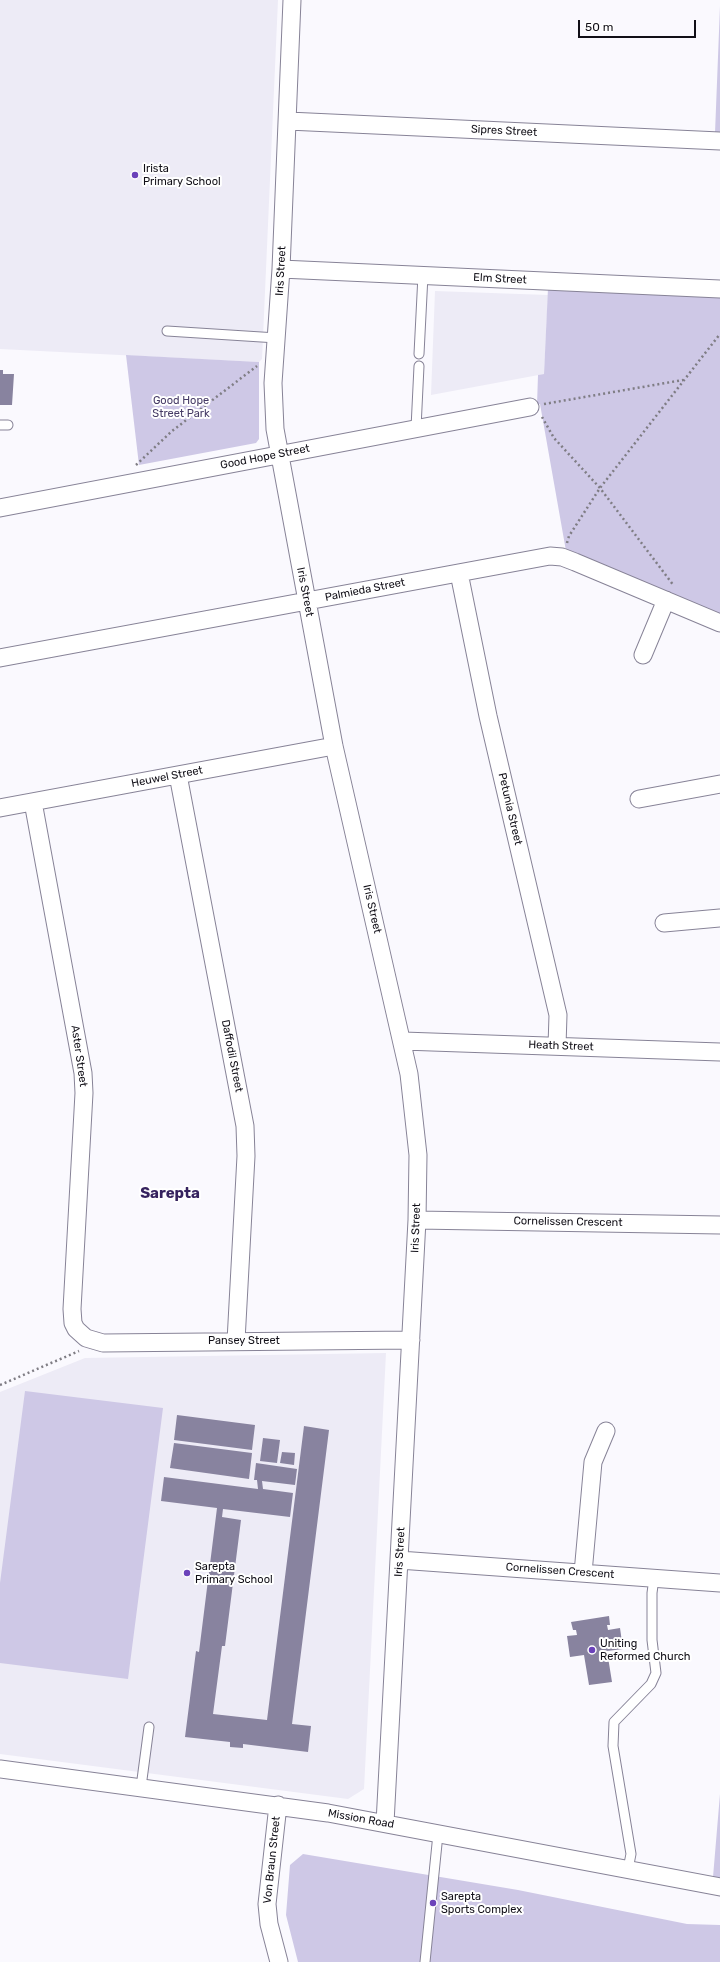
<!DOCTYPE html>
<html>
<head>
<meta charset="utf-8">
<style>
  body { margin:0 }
  #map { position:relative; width:720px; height:1962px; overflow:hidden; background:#faf9fe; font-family:Rubik,sans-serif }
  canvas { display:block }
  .scale { position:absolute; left:578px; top:20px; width:118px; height:18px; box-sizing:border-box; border:2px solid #110f17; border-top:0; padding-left:5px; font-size:12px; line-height:14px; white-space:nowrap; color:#110f17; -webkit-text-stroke:3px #fff; paint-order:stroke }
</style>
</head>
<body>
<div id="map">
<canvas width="720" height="1962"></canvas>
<div class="scale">50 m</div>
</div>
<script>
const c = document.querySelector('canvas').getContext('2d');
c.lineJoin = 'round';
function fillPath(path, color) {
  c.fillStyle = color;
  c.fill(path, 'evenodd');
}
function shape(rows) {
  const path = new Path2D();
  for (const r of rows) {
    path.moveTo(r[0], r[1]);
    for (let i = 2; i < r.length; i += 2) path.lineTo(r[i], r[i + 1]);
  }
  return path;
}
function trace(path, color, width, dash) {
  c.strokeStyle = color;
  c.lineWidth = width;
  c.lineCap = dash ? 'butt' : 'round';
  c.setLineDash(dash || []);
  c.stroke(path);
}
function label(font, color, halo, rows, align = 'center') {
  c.font = font + ' Rubik,sans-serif';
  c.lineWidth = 4;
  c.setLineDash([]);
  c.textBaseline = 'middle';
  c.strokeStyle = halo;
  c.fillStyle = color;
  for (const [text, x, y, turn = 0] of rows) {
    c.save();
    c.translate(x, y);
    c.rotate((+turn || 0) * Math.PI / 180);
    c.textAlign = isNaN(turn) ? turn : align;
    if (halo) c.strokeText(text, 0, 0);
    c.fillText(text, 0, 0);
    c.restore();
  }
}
fillPath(shape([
  [0,0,278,0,262,359,259,362,0,349],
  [435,291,548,295,544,374,431,395],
  [386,1353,364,1789,348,1799,0,1754,0,1392,85,1358]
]), '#edebf6');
fillPath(shape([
  [720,6,720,133,715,133],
  [548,288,720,295,720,615,566,551,540,404,537,405,538,375,544,374],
  [126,355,259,362,259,439,256,443,139,465],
  [25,1391,163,1408,128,1679,0,1663,0,1583],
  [720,1794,720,1878,713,1877],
  [303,1854,518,1890,687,1924,720,1925,720,1962,298,1962,286,1915,290,1865]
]), '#cec8e6');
fillPath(shape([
  [0,370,3,370,3,374,14,374,12,405,0,405],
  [177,1415,255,1425,252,1450,174,1440],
  [304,1426,329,1430,292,1724,311,1726,308,1752,243,1744,243,1748,230,1747,230,1742,185,1737,196,1651,199,1652,217,1508,161,1501,164,1477,258,1489,257,1480,254,1480,256,1463,297,1469,295,1485,262,1481,263,1489,293,1493,290,1517,223,1509,222,1517,241,1520,225,1646,222,1646,213,1714,267,1720],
  [263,1438,280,1440,277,1463,260,1461],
  [174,1443,252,1453,249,1479,170,1468],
  [282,1452,295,1453,294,1465,280,1463],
  [609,1616,610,1625,607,1625,608,1630,620,1628,623,1649,607,1651,612,1682,589,1685,584,1655,570,1657,567,1636,577,1635,576,1630,573,1630,571,1622]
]), '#88839f');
const lane = shape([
  [167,331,277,338],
  [419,354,423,275],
  [0,425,8,425],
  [416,428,419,366],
  [141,1787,149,1727],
  [628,1869,631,1854,613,1746,614,1722,651,1684,656,1673,652,1640,652,1593,654,1578],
  [425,1962,438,1834]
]);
const street = shape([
  [292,0,281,269,273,383,275,429,334,746,409,1074,418,1155,417,1220,385,1823],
  [288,121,720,141],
  [281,269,720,289],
  [0,508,530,407],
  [459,573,488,716,558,1015,557,1046],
  [643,655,666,600],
  [0,658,550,556,562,557,575,562,720,623],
  [178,775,245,1126,246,1156,236,1341],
  [639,799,720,784],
  [33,802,83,1073,84,1093,72,1309,73,1323,76,1329,86,1338,103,1343,411,1340],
  [0,808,334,746],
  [664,923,720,918],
  [403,1041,720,1052],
  [417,1220,720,1225],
  [399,1560,720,1583],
  [583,1573,593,1462,606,1431],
  [0,1769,328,1813,720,1887],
  [278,1805,267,1904,269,1924,279,1962]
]);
trace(lane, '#878397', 11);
trace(street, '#878397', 19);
trace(shape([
  [544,404,683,380],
  [542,417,554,438,600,488,674,586],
  [136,465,172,431,257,366],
  [567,543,569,536,600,488,720,334],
  [0,1385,79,1351]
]), '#7f7d84', 2.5, [2, 3]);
trace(lane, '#fff', 9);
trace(street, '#fff', 17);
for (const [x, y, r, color] of [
  [135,175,4,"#6b42ba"],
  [187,1573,4,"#6b42ba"],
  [592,1650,4,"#6b42ba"],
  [433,1903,4,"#6b42ba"]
]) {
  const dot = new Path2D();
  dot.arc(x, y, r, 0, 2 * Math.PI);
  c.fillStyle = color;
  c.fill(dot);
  trace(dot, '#fff', 1.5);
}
label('11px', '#110f17', '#fff', [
  ["Sipres Street",504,131,3],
  ["Iris Street",281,271,-87],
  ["Elm Street",500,279,3],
  ["Good Hope Street",265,457,-11],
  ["Palmieda Street",365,590,-11],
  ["Iris Street",305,592,79],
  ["Heuwel Street",167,777,-11],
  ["Petunia Street",510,809,77],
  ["Iris Street",372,909,77],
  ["Heath Street",561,1046,2],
  ["Aster Street",79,1056,82],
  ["Daffodil Street",232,1056,79],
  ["Cornelissen Crescent",568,1222,1],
  ["Iris Street",416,1228,-88],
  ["Pansey Street",244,1341],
  ["Iris Street",400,1552,-87],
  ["Cornelissen Crescent",560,1571,4],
  ["Mission Road",361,1819,10],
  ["Von Braun Street",272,1860,-84]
]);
label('11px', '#110f17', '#fff', [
  ["Irista",143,169],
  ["Primary School",143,182],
  ["Sarepta",195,1567],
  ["Primary School",195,1580],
  ["Uniting",600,1644],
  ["Reformed Church",600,1657],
  ["Sarepta",441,1897],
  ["Sports Complex",441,1910]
], 'left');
label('11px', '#453a65', '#fff', [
  ["Good Hope",181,401],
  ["Street Park",181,414]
]);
label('bold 15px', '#36235e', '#fff', [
  ["Sarepta",170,1194]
]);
</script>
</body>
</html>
